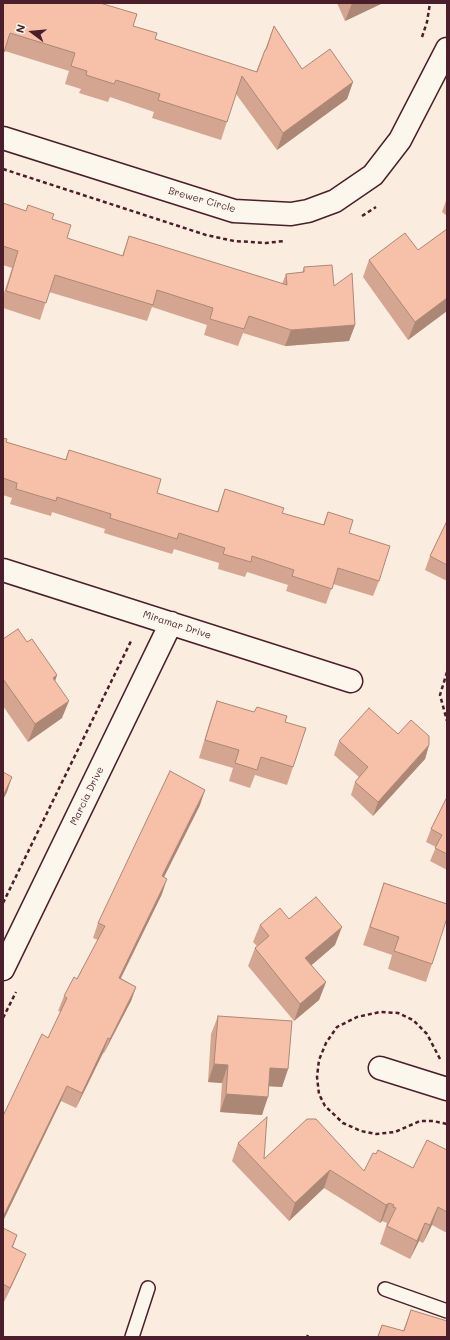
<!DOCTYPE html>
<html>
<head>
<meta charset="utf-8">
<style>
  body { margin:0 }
  #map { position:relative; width:450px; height:1340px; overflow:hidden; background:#faecdf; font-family:Mali,sans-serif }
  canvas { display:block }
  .frame { position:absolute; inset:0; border:4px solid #4a1f2b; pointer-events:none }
  .north { position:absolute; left:12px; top:12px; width:40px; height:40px; -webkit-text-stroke:3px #fbf7ec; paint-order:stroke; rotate:286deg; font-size:11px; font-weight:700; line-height:16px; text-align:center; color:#4a1f2b }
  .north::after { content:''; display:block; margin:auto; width:14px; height:18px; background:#4a1f2b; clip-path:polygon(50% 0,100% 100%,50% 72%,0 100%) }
</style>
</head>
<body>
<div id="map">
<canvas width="450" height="1340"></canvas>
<div class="frame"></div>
<div class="north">N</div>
</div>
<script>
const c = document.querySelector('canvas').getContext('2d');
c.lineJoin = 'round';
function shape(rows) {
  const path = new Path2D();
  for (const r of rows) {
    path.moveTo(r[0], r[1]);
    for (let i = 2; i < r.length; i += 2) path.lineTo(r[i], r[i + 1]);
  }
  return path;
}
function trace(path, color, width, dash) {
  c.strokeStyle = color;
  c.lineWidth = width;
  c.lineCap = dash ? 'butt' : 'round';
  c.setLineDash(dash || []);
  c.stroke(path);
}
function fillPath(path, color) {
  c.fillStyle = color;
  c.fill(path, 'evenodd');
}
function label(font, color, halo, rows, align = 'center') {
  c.font = font + ' Mali,sans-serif';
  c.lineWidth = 3;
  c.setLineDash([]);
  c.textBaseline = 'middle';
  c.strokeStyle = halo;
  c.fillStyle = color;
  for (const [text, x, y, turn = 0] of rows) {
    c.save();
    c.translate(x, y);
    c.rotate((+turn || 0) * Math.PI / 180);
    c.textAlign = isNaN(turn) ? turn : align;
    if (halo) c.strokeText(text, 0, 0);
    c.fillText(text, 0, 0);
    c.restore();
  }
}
const service = shape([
  [385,1289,447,1311],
  [132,1337,148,1288]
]);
const minor = shape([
  [3,138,234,211,291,214,308,211,335,201,373,175,400,140,447,49],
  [3,570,351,681],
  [3,969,171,623],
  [380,1068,447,1089]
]);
trace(service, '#4a1f2b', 16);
trace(minor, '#4a1f2b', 25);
trace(shape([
  [422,37,427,22,430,3],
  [3,169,206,235,234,241,266,243,284,241],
  [362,216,376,207],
  [447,672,440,695,447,721],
  [3,903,132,639],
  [3,1018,16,992],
  [440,1059,427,1034,413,1020,398,1013,380,1012,357,1017,337,1027,326,1043,319,1060,317,1077,319,1094,325,1106,343,1123,361,1131,376,1134,395,1132,420,1121,433,1121,447,1124],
  [307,1337,308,1335]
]), '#4a1f2b', 2.5, [4, 3]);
trace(service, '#fbf7ec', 13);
trace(minor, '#fbf7ec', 22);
fillPath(shape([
  [3,3,133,26,155,39,256,72,265,50,274,26,302,69,353,82,347,99,277,150,236,94,221,140,152,118,154,112,110,97,108,102,79,93,81,89,65,84,69,71,5,51,3,55],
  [337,3,383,3,345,21],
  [447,198,447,216,442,212],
  [3,203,26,211,28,205,52,219,67,238,122,256,129,236,282,284,286,274,302,273,304,267,334,286,355,325,349,341,285,346,243,333,238,346,204,335,207,325,152,307,147,321,49,292,40,320,3,308,3,296,12,268,3,265],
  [447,229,447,311,408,340,363,277,369,260,418,250],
  [3,438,6,442,65,460,69,450,157,493,217,512,225,489,282,513,323,525,328,512,349,533,379,581,373,596,333,584,326,604,286,591,288,585,247,572,245,577,218,569,219,563,174,549,172,554,104,533,105,529,52,512,51,516,10,504,12,498,3,495],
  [447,521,447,581,425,570,430,556],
  [3,639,27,642,57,675,55,681,62,718,28,742,3,706],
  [217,701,286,722,293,767,287,785,255,775,250,788,229,781,233,768,199,758,211,718],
  [398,734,429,745,425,759,373,816,351,795,355,782,359,777,334,755,339,741],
  [447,797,447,870,430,861,436,847,426,842,431,829],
  [200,805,164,877,162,894,121,978,136,987,131,1001,104,1053,103,1053,76,1108,61,1101,3,1221,3,1116,48,1038,61,1012,58,1011,64,996,77,979,98,940,93,938,98,923],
  [384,883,432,964,426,982,388,969,392,955,363,945],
  [289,919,335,945,311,965,326,982,319,1000,294,1021,248,966,255,948,257,946,253,942,260,925],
  [218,1016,288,1069,282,1087,269,1086,262,1115,220,1112,222,1083,208,1082,211,1034],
  [238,1143,264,1159,364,1171,413,1168,447,1150,447,1233,432,1225,423,1243,419,1241,410,1259,380,1244,387,1223,382,1221,380,1223,324,1188,289,1221,232,1161],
  [3,1228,17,1235,13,1247,26,1254,20,1268,4,1302,3,1302],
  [411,1310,447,1337,377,1337,382,1325,403,1331]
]), '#d4a691');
fillPath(shape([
  [352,3,383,3,345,21],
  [353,82,347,99,277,150,283,133],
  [447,298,447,311,408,340,415,322],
  [355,325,349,341,285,346,291,330],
  [57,675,51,693,53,678],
  [69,701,62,718,28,742,35,724],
  [429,745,425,759,373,816,378,802],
  [12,777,7,792,3,800,3,796],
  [205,790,200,805,157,891,162,876],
  [167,879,162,894,114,992,119,978],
  [342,927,335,945,299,976,305,958],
  [326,982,319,1000,294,1021,300,1004],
  [136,987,131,1001,104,1053,110,1039],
  [108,1038,103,1053,76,1108,82,1093],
  [214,1064,228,1065,222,1083,208,1082],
  [270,1068,288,1069,282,1087,264,1086],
  [67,1086,61,1101,3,1221,3,1217],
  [226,1094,268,1097,262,1115,220,1112],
  [330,1170,324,1188,289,1221,295,1203],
  [389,1203,382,1221,380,1223,386,1205],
  [438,1207,432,1225,423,1243,430,1225],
  [425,1223,419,1241,410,1259,417,1241],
  [26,1254,20,1268,4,1302,10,1288]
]), '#ad8776');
const building = shape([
  [3,3,100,3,137,14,133,26,157,33,155,39,257,72,265,50,266,50,274,26,302,69,330,49,353,82,283,133,242,76,227,122,158,100,160,94,116,80,114,84,86,75,87,71,71,66,75,53,10,33,4,52,3,51,3,3],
  [3,203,26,211,28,205,54,214,52,219,71,225,67,238,123,256,129,236,287,285,286,274,304,272,304,267,332,265,334,286,352,273,355,325,291,330,249,316,244,329,210,319,213,308,157,290,153,305,55,275,46,303,6,291,18,251,3,246,3,203],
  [447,229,447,298,415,322,369,260,405,233,418,250,447,229],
  [3,438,7,439,6,442,66,460,69,450,161,479,157,493,218,512,225,489,284,508,282,513,324,525,328,512,353,520,349,533,390,546,379,581,338,568,332,589,292,576,294,570,252,556,251,562,223,554,225,548,179,533,177,539,110,518,111,514,57,497,56,501,16,489,17,483,3,478,3,438],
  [447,521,447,565,430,556,447,521],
  [18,629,27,642,32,639,57,675,53,678,69,701,35,724,3,679,3,639,18,629],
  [217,701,254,712,257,707,287,716,285,722,306,728,293,767,261,757,257,770,235,763,239,750,205,740,217,701],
  [369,708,398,734,411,720,429,736,429,745,378,802,355,782,368,767,339,741,369,708],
  [170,771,205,790,162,876,167,879,119,978,136,987,110,1039,108,1038,82,1093,67,1086,3,1217,3,1116,42,1034,48,1038,67,998,64,996,74,977,77,979,105,926,98,923,170,771],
  [3,772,12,777,3,796,3,772],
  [447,797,447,854,435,848,442,835,431,829,447,797],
  [384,883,447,904,447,918,432,964,394,951,399,937,370,927,384,883],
  [316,897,342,927,305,958,326,982,300,1004,255,948,269,936,260,925,280,908,289,919,316,897],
  [218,1016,292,1021,288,1069,270,1068,268,1097,226,1094,228,1065,214,1064,218,1016],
  [267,1117,264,1159,307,1119,316,1119,364,1171,373,1153,376,1154,378,1150,413,1168,427,1140,447,1150,447,1212,438,1207,430,1225,425,1223,417,1241,387,1226,396,1208,393,1207,394,1205,389,1203,386,1205,330,1170,295,1203,238,1143,267,1117],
  [3,1228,17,1235,12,1247,26,1254,10,1288,3,1284,3,1228],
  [411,1310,447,1321,447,1337,378,1337,382,1325,404,1331,411,1310]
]);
fillPath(building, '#f7c1a9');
trace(building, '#ad8776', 1);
label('10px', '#4a1f2b', '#fbf7ec', [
  ["Brewer Circle",202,200,16],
  ["Miramar Drive",177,625,18],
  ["Marcia Drive",87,796,-64]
]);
</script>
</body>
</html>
